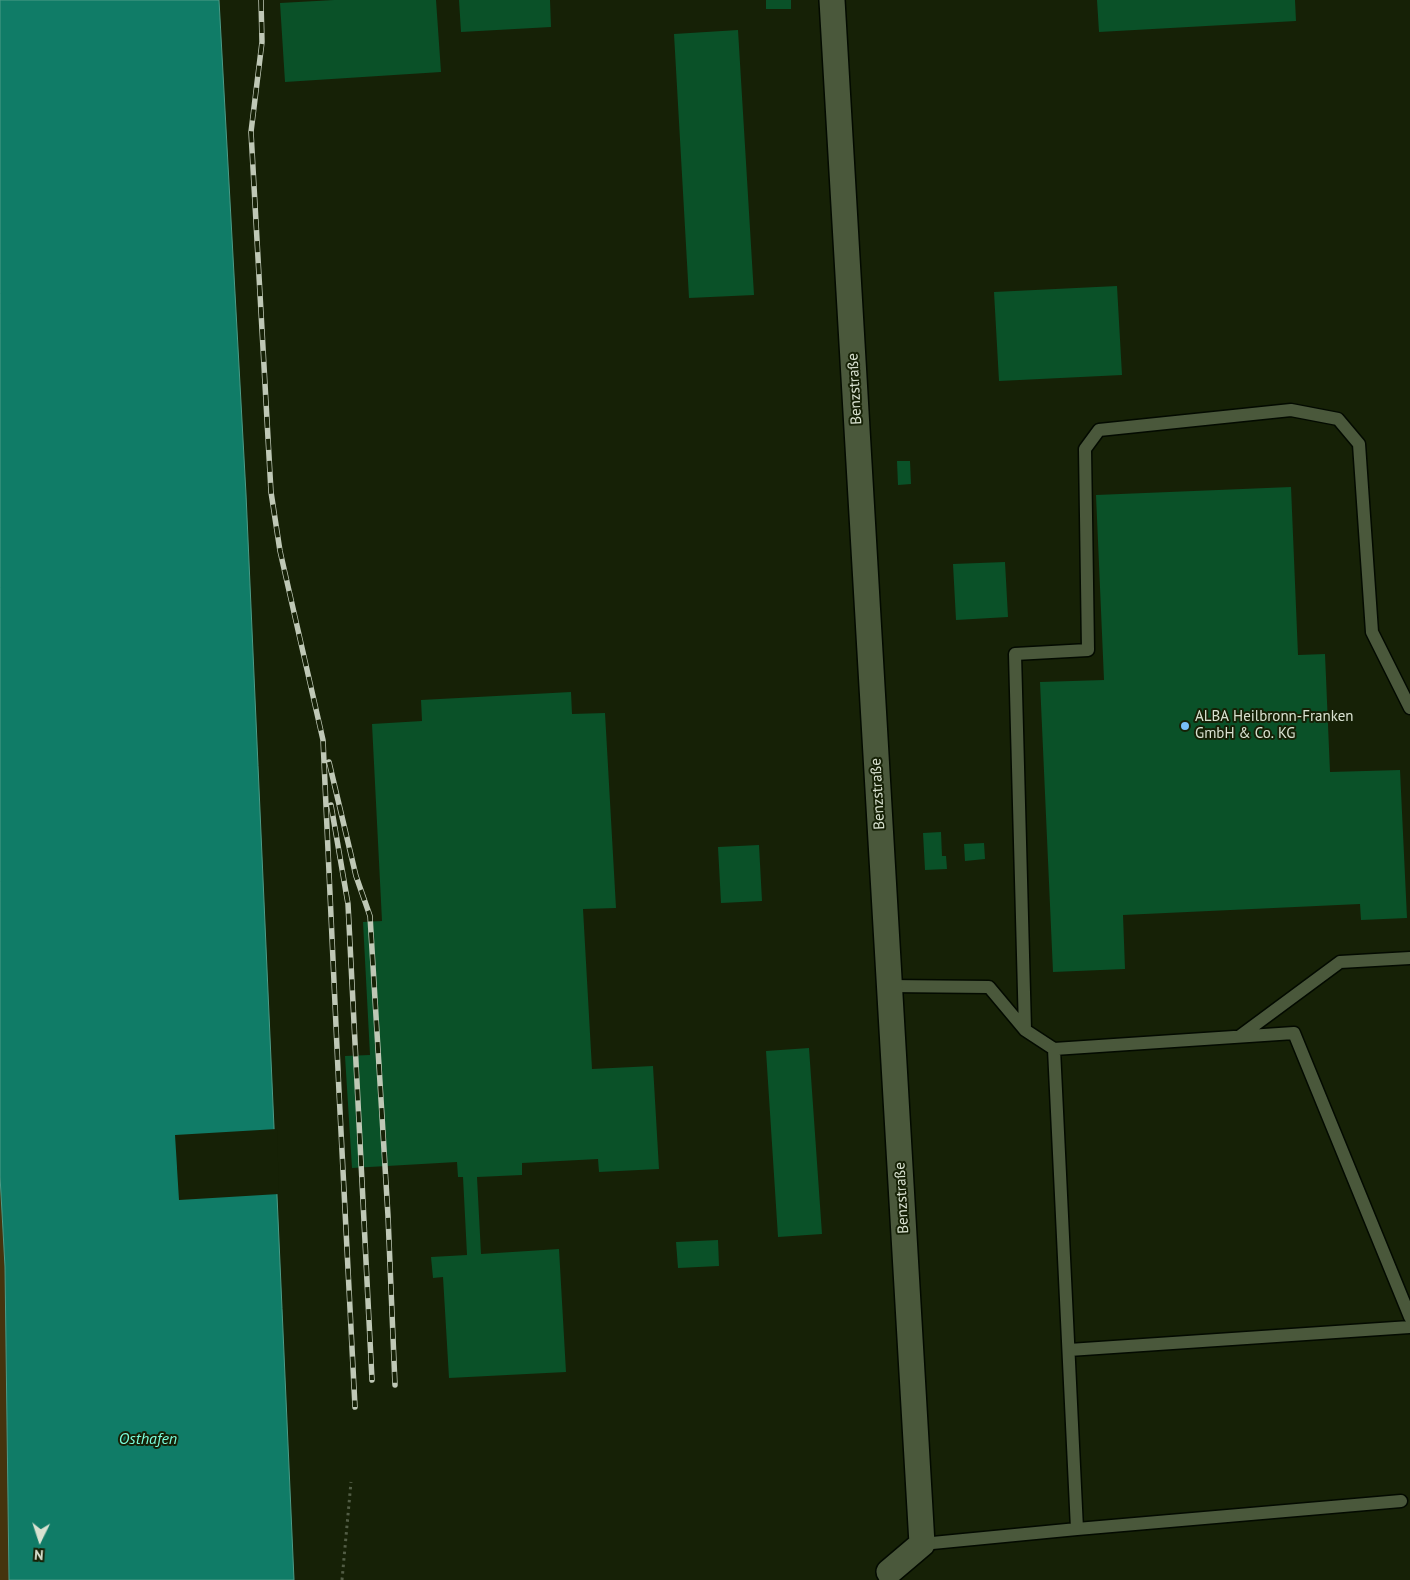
<!DOCTYPE html>
<html>
<head>
<meta charset="utf-8">
<style>
  body { margin:0 }
  #map { position:relative; width:1410px; height:1580px; overflow:hidden; background:#162106; font-family:"PT Sans",sans-serif }
  canvas { display:block }
  .north { position:absolute; left:15px; top:1515px; width:50px; height:50px; -webkit-text-stroke:4px #162106; paint-order:stroke; rotate:184deg; font-size:14px; font-weight:700; line-height:20px; text-align:center; color:#d9e2d1 }
  .north::after { content:''; display:block; margin:auto; width:18px; height:22px; background:#d9e2d1; clip-path:polygon(50% 0,100% 100%,50% 72%,0 100%) }
</style>
</head>
<body>
<div id="map">
<canvas width="1410" height="1580"></canvas>
<div class="north">N</div>
</div>
<script>
const c = document.querySelector('canvas').getContext('2d');
c.lineJoin = 'round';
function fillPath(path, color) {
  c.fillStyle = color;
  c.fill(path, 'evenodd');
}
function shape(rows) {
  const path = new Path2D();
  for (const r of rows) {
    path.moveTo(r[0], r[1]);
    for (let i = 2; i < r.length; i += 2) path.lineTo(r[i], r[i + 1]);
  }
  return path;
}
function trace(path, color, width, dash) {
  c.strokeStyle = color;
  c.lineWidth = width;
  c.lineCap = dash ? 'butt' : 'round';
  c.setLineDash(dash || []);
  c.stroke(path);
}
function label(font, color, halo, rows, align = 'center') {
  c.font = font + ' "PT Sans",sans-serif';
  c.lineWidth = 4;
  c.setLineDash([]);
  c.textBaseline = 'middle';
  c.strokeStyle = halo;
  c.fillStyle = color;
  for (const [text, x, y, turn = 0] of rows) {
    c.save();
    c.translate(x, y);
    c.rotate((+turn || 0) * Math.PI / 180);
    c.textAlign = isNaN(turn) ? turn : align;
    if (halo) c.strokeText(text, 0, 0);
    c.fillText(text, 0, 0);
    c.restore();
  }
}
fillPath(shape([
  [0,1176,5,1267,9,1580,0,1580]
]), '#45340e');
const water = shape([
  [0,0,219,0,246,494,294,1580,9,1580,5,1267,0,1176,0,0]
]);
fillPath(water, '#107c67');
trace(water, '#4c9b87', 1);
fillPath(shape([
  [277,1129,279,1194,179,1200,175,1135]
]), '#162106');
fillPath(shape([
  [334,0,436,0,441,72,285,82,280,3],
  [459,0,550,0,551,27,461,32],
  [766,0,791,0,791,9,766,9],
  [1097,0,1295,0,1296,21,1099,32],
  [738,30,754,295,689,298,674,34],
  [1117,286,1122,375,999,381,994,292],
  [897,461,910,461,911,484,898,485],
  [1291,487,1298,655,1325,654,1330,772,1400,770,1407,918,1361,920,1360,904,1123,915,1125,969,1053,972,1040,682,1104,680,1096,495],
  [1005,562,1008,617,956,620,953,564],
  [571,692,572,714,605,713,616,908,583,909,592,1069,653,1066,659,1169,599,1172,598,1159,522,1163,522,1175,477,1177,481,1254,559,1249,566,1372,449,1378,443,1277,433,1278,431,1257,467,1255,463,1177,458,1177,457,1162,352,1168,345,1056,370,1055,363,922,382,921,372,724,422,721,421,700],
  [941,832,942,856,946,856,947,869,925,870,923,833],
  [984,843,985,859,965,861,964,844],
  [759,845,762,901,721,903,718,847],
  [809,1048,822,1234,778,1237,766,1051],
  [718,1240,719,1266,678,1268,676,1242]
]), '#0a5128');
const lane = shape([
  [889,986,989,987,1025,1030,1054,1049,1294,1033,1410,1317],
  [1025,1030,1015,654,1088,650,1085,449,1099,430,1291,410,1338,419,1359,444,1372,632,1410,708],
  [1240,1036,1340,962,1410,958],
  [1054,1049,1077,1529],
  [1069,1350,1410,1327],
  [922,1544,1077,1529,1401,1501]
]);
const street = shape([
  [832,0,922,1544,889,1572]
]);
trace(lane, '#030a00', 15);
trace(street, '#030a00', 28);
trace(shape([
  [342,1580,351,1482]
]), '#525d45', 3, [2.5, 4]);
trace(lane, '#4a583b', 12);
trace(street, '#4a583b', 25);
const rail = shape([
  [261,0,262,42,251,132,271,492,280,551,323,740,339,1092,355,1407],
  [329,762,356,876,370,916,388,1216,395,1385],
  [331,805,348,904,372,1380]
]);
trace(rail, '#bfc8b6', 5.5);
trace(rail, '#162106', 4, [11]);
for (const [x, y, r, color] of [
  [1185,726,5,"#78bff7"]
]) {
  const dot = new Path2D();
  dot.arc(x, y, r, 0, 2 * Math.PI);
  c.fillStyle = color;
  c.fill(dot);
  trace(dot, '#162106', 2);
}
label('15px', '#d9e2d1', '#162106', [
  ["Benzstraße",855,389,-93],
  ["Benzstraße",878,794,-93],
  ["Benzstraße",902,1198,-93]
]);
label('15px', '#d9e2d1', '#162106', [
  ["ALBA Heilbronn-Franken",1195,717],
  ["GmbH & Co. KG",1195,734]
], 'left');
label('italic 16px', '#7cfede', '#162106', [
  ["Osthafen",148,1439]
]);
</script>
</body>
</html>
